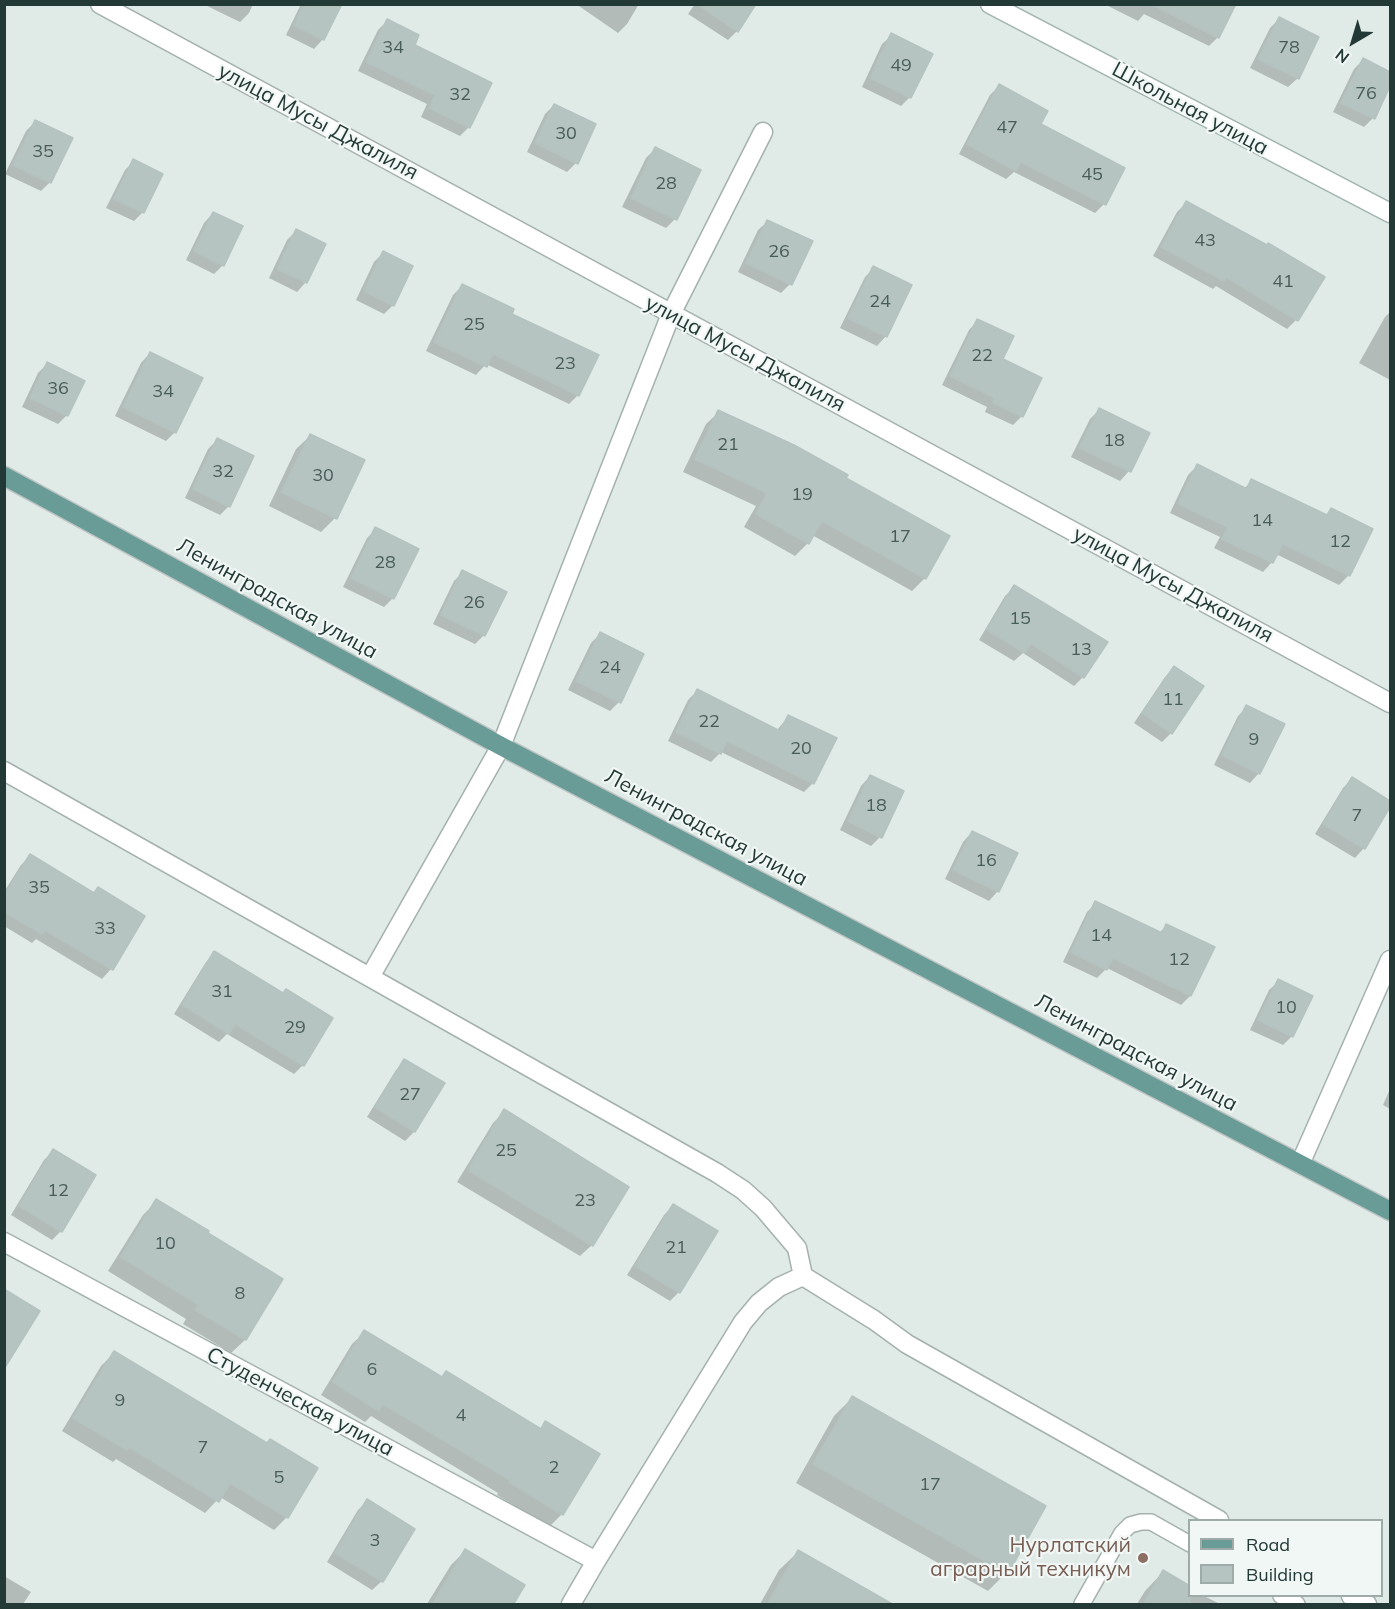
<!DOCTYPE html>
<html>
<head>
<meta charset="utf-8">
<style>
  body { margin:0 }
  #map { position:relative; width:1395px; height:1609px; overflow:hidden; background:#e0eae7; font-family:Mulish,sans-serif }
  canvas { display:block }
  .frame { position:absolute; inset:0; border:6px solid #233936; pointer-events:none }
  .legend { position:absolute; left:1188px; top:1519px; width:195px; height:78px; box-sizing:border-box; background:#f1f7f5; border:2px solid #9faba9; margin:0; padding:8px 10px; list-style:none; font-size:18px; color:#233936 }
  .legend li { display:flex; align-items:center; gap:12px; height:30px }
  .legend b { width:30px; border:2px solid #9faba9 }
  .north { position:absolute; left:1323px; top:12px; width:60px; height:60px; -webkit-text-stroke:4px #f1f7f5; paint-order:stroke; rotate:218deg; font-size:16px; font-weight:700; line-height:24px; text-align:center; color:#233936 }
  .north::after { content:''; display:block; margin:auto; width:21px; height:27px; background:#233936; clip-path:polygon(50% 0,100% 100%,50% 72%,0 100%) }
</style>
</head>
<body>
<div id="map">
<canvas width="1395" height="1609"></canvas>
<div class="frame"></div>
<ul class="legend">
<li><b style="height:8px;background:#699c97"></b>Road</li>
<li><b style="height:16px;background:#b6c4c1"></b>Building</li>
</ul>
<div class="north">N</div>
</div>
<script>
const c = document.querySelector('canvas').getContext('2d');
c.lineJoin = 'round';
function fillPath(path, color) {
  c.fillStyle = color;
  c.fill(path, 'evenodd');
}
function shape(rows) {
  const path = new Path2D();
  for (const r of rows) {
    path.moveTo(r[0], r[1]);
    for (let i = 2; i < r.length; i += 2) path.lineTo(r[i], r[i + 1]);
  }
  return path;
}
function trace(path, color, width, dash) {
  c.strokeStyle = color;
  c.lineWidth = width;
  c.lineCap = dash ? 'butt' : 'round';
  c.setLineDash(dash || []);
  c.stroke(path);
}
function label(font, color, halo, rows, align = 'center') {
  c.font = font + ' Mulish,sans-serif';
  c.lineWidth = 4.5;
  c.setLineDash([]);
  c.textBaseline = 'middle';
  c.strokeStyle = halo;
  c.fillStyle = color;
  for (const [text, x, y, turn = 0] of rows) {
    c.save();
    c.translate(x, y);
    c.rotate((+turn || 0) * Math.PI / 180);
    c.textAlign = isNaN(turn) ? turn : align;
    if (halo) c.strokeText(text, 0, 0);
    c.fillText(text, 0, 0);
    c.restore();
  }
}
fillPath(shape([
  [203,4,253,4,249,13,240,22],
  [301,4,340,4,323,39,314,49,286,35],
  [576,4,639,4,627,24,618,33],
  [695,4,754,4,737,31,728,40,688,14],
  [1104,4,1234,4,1218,37,1209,46,1144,14,1138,21],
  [1279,19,1298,78,1288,87,1250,68,1270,28],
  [387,21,413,46,469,127,460,136,421,117,427,104,358,71,378,30],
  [892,35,910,97,901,106,862,87,882,44],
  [1363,60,1390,74,1390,83,1373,118,1364,127,1333,112,1354,69],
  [999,86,1039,125,1123,169,1104,204,1095,213,1014,172,1006,179,959,154,990,95],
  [554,105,576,163,567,172,527,152,545,114],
  [35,122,50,182,41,191,5,174,26,131],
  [655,149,699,170,675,219,666,228,622,207,646,158],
  [134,161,143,212,134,221,106,208,125,170],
  [1186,203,1323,278,1296,320,1287,329,1216,286,1213,289,1153,256,1177,212],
  [213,213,223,265,214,274,186,260,204,223],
  [768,221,790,284,781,293,738,272,758,230],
  [296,231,306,282,297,292,269,278,287,240],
  [383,253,393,305,384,314,356,300,374,262],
  [874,268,910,286,886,336,877,346,840,328,865,277],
  [462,286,510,315,578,395,569,404,486,364,476,375,426,351,453,295],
  [1390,312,1390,380,1359,363,1385,317],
  [978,320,1001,359,1022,416,1013,425,985,412,987,407,942,385,969,330],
  [150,353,175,432,166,441,115,416,141,363],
  [47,364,67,415,58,424,22,407,38,373],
  [1099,410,1148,434,1129,471,1120,481,1071,457,1090,419],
  [719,412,948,537,925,578,912,591,812,535,808,543,795,556,744,527,756,506,683,472,706,424],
  [310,436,335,518,321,532,269,506,296,449],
  [217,440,229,506,220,515,185,498,208,449],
  [1197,466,1244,489,1251,481,1325,516,1331,510,1371,529,1348,576,1339,585,1276,554,1272,562,1263,572,1214,548,1220,537,1170,513,1188,475],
  [376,529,393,598,384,607,343,587,367,538],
  [463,572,484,635,475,644,433,624,454,581],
  [1014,587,1083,677,1074,686,1023,653,1014,661,979,640,1005,596],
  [600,634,619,702,610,711,568,690,591,643],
  [1174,668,1171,733,1162,742,1134,723,1165,677],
  [697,691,777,730,788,717,813,783,804,792,721,752,711,762,668,741,688,700],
  [1247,707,1259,773,1250,783,1214,765,1238,716],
  [870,776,880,837,871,846,840,830,861,786],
  [1352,779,1390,802,1364,848,1355,858,1315,834,1343,788],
  [972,832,998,891,989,901,945,879,963,842],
  [30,856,93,894,98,889,143,917,111,969,102,979,36,939,32,943,4,926,4,892,21,865],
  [1096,903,1159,933,1166,926,1213,948,1190,996,1181,1005,1107,968,1097,978,1063,962,1087,912],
  [215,953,303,1065,294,1074,227,1034,219,1042,174,1014,206,962],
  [1279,981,1292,1036,1283,1045,1250,1030,1269,990],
  [405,1061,414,1132,405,1141,367,1117,396,1070],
  [1390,1089,1390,1109,1383,1105],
  [505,1111,592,1245,580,1256,457,1182,493,1123],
  [53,1151,61,1231,52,1240,11,1215,44,1160],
  [157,1201,206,1234,281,1280,245,1340,231,1353,183,1324,186,1319,108,1271,143,1215],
  [673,1206,716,1232,679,1292,670,1301,627,1275,664,1215],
  [365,1332,441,1378,446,1373,539,1430,545,1423,562,1514,549,1527,497,1495,498,1493,371,1416,365,1422,321,1395,352,1344],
  [114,1353,266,1444,316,1469,286,1518,274,1530,220,1497,205,1513,116,1459,113,1462,62,1431,101,1366],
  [852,1398,1006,1573,988,1591,796,1483,834,1416],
  [367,1501,413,1529,382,1581,372,1590,327,1562,358,1510],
  [465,1551,511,1604,427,1604,451,1565],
  [798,1552,891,1604,760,1604,779,1570],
  [1163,1572,1190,1596,1204,1596,1220,1604,1137,1604,1145,1591],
  [4,1576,31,1592,23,1604,4,1604]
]), '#0003');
const building = shape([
  [304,4,342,4,324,40,294,25,304,4],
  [697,4,756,4,738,32,697,4],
  [1151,4,1236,4,1219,38,1151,4],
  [1279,17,1319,37,1299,79,1258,59,1279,17],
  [387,19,419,35,415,45,492,83,470,128,429,108,435,95,366,62,387,19],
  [891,33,933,54,911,98,870,78,891,33],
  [1363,58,1390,72,1390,86,1375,119,1341,103,1363,58],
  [999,84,1048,111,1041,124,1125,168,1106,205,1021,162,1016,171,967,144,999,84],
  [554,104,596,124,578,164,535,143,554,104],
  [35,120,73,138,51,183,13,165,35,120],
  [655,147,701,170,677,220,631,198,655,147],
  [133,159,163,174,144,213,114,199,133,159],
  [1186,201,1267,245,1268,243,1325,277,1298,321,1226,277,1224,281,1161,247,1186,201],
  [213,212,243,226,224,266,194,251,213,212],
  [767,220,813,241,792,285,746,263,767,220],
  [296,229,326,244,307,283,277,269,296,229],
  [383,251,413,266,394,306,364,291,383,251],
  [873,266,912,285,887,337,848,318,873,266],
  [462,284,514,309,512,314,599,355,579,396,493,354,487,367,434,342,462,284],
  [977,319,1014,336,1003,359,1042,378,1023,417,993,403,995,398,950,376,977,319],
  [150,352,203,378,176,433,123,407,150,352],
  [47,362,85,381,68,416,30,398,47,362],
  [1099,408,1150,433,1131,472,1079,448,1099,408],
  [718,410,794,445,848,475,846,478,950,536,926,579,822,521,809,544,756,514,767,493,695,459,718,410],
  [310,434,365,460,337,519,281,492,310,434],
  [217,438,254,456,230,507,193,489,217,438],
  [1197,464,1247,489,1251,479,1327,515,1331,508,1373,529,1350,576,1283,544,1273,563,1222,539,1228,527,1178,504,1197,464],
  [375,527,419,549,394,599,351,578,375,527],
  [462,570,507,592,485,636,441,615,462,570],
  [1014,585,1108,642,1084,678,1031,643,1025,653,987,630,1014,585],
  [600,632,644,654,621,703,576,681,600,632],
  [1174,666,1204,686,1172,734,1142,713,1174,666],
  [697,689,780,731,788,715,837,738,814,784,727,741,721,754,676,732,697,689],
  [1246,705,1285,724,1260,774,1222,755,1246,705],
  [870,775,904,791,882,838,848,821,870,775],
  [1352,777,1390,801,1390,807,1365,849,1323,824,1352,777],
  [972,831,1018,853,999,892,953,870,972,831],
  [30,854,94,893,98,887,145,916,113,970,45,930,42,934,4,912,4,896,30,854],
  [1095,901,1162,933,1166,924,1215,947,1191,996,1113,958,1107,970,1071,952,1095,901],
  [214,951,283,993,286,989,333,1018,304,1066,235,1024,229,1034,182,1005,214,951],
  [1278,979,1313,996,1293,1037,1258,1020,1278,979],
  [404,1059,445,1083,415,1132,375,1107,404,1059],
  [504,1109,629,1187,593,1246,468,1170,504,1109],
  [53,1149,96,1175,62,1232,19,1206,53,1149],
  [156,1199,209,1231,208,1233,283,1279,246,1340,196,1310,199,1305,121,1257,156,1199],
  [673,1204,718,1231,680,1293,635,1266,673,1204],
  [4,1289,40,1311,4,1369,4,1289],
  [364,1330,442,1377,446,1371,541,1429,545,1421,600,1454,563,1515,509,1482,510,1480,383,1404,379,1411,333,1382,364,1330],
  [114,1351,267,1443,270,1439,318,1468,288,1518,230,1483,219,1502,129,1447,127,1450,73,1418,114,1351],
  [852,1396,1046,1506,1008,1574,813,1464,852,1396],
  [367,1499,415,1529,383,1582,335,1553,367,1499],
  [465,1549,525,1585,513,1605,432,1605,465,1549],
  [798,1550,894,1605,767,1605,798,1550],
  [1163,1570,1190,1586,1190,1605,1143,1605,1163,1570]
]);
fillPath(building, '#b6c4c1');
trace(building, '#b4c3bf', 1.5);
const lane = shape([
  [1281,1596,1297,1604],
  [1082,1604,1122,1533,1130,1525,1141,1522,1151,1522,1190,1544]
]);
const street = shape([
  [100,4,1390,703],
  [4,771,717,1173,743,1190,763,1208,797,1248,803,1276,779,1287,759,1303,743,1322,596,1561,571,1604],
  [370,977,501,746,671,314,763,132],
  [1300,1164,1390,960],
  [4,1242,596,1561],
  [803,1276,874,1320,907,1344,1219,1520],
  [1351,1596,1367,1604]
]);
const secondary = shape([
  [990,4,1390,213]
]);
const primary = shape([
  [4,476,501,746,1390,1211]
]);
trace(lane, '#a4b1ae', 18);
trace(street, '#a4b1ae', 21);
trace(secondary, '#a1b5b1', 21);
trace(primary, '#bdc4c3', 21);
trace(lane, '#fff', 15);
trace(street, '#fff', 18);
trace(secondary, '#fff', 18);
trace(primary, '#699c97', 18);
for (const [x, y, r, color] of [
  [1143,1558,6,"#8d6e63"]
]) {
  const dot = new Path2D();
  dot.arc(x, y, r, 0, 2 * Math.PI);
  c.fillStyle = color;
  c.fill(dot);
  trace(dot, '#f1f7f5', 2);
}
label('18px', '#485c59', null, [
  ["34",393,48],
  ["78",1289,48],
  ["49",901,66],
  ["76",1366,94],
  ["32",460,95],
  ["47",1007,128],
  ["30",566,134],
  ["35",43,152],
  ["45",1092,175],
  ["28",666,184],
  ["43",1205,241],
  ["26",779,252],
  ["41",1283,282],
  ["24",880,302],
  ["25",474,325],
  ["22",982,356],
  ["23",565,364],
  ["36",58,389],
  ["34",163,392],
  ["18",1114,441],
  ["21",728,445],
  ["32",223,472],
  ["30",323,476],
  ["19",802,495],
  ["14",1262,521],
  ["17",900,537],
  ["12",1340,542],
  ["28",385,563],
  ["26",474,603],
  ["15",1020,619],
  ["13",1081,650],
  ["24",610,668],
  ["11",1173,700],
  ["22",709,722],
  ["9",1254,740],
  ["20",801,749],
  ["18",876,806],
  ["7",1357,816],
  ["16",986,861],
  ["35",39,888],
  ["33",105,929],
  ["14",1101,936],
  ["12",1179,960],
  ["31",222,992],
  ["10",1286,1008],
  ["29",295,1028],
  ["27",410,1095],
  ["25",506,1151],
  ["12",58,1191],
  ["23",585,1201],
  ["10",165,1244],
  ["21",676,1248],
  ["8",240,1294],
  ["6",372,1370],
  ["9",120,1401],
  ["4",461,1416],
  ["7",203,1448],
  ["2",554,1468],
  ["5",279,1478],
  ["17",930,1485],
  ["3",375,1541]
]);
label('21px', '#233936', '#f1f7f5', [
  ["Школьная улица",1190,109,28],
  ["улица Мусы Джалиля",318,122,28],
  ["улица Мусы Джалиля",745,354,28],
  ["улица Мусы Джалиля",1173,585,28],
  ["Ленинградская улица",277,599,29],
  ["Ленинградская улица",706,828,28],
  ["Ленинградская улица",1136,1053,28],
  ["Студенческая улица",300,1402,28]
]);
label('21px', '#785e54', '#f1f7f5', [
  ["Нурлатский",1131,1546],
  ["аграрный техникум",1131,1570]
], 'right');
</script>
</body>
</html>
